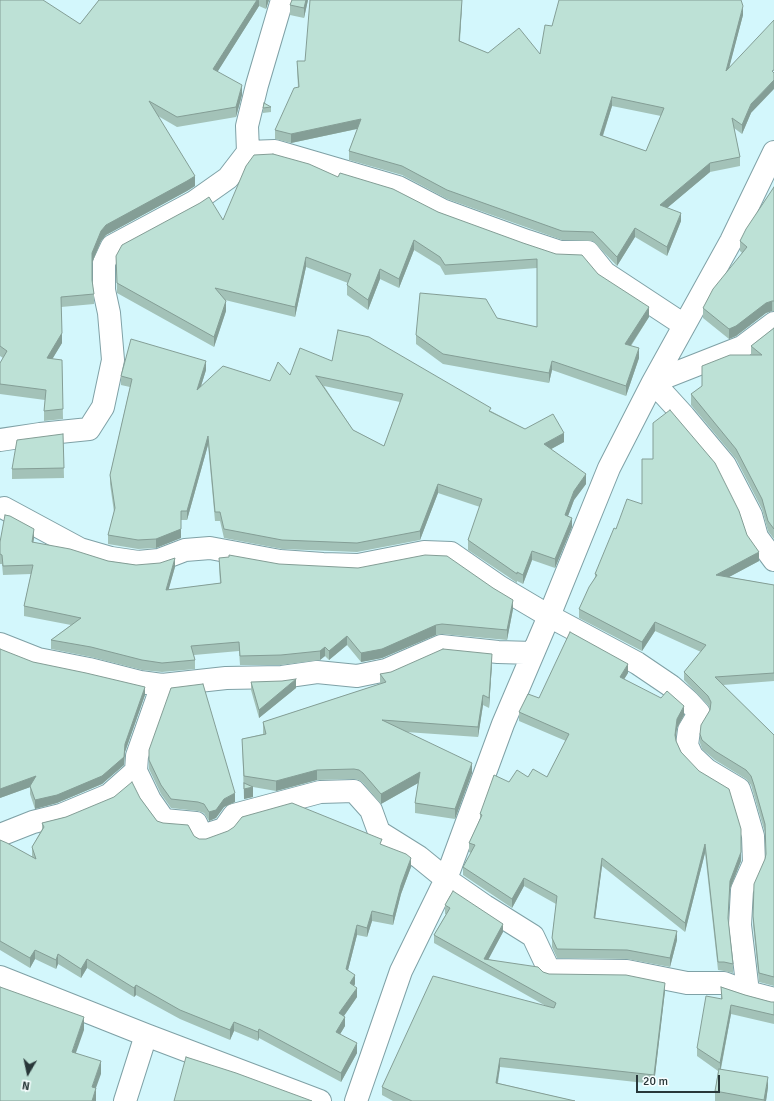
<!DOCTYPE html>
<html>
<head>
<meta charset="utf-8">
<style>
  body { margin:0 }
  #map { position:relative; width:774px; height:1101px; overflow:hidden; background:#d3f7fc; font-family:Signika,sans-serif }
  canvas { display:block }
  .north { position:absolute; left:8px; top:1053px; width:40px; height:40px; -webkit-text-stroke:3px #f7feff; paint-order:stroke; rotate:189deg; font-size:11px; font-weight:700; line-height:16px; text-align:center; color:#283739 }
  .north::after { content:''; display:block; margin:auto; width:14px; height:18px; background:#283739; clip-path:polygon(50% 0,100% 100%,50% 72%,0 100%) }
  .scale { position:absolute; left:636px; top:1075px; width:84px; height:18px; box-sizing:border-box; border:2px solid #283739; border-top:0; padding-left:5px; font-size:12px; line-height:14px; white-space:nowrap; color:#283739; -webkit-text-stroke:3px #f7feff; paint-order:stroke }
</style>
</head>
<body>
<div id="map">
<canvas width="774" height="1101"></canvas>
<div class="north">N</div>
<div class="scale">20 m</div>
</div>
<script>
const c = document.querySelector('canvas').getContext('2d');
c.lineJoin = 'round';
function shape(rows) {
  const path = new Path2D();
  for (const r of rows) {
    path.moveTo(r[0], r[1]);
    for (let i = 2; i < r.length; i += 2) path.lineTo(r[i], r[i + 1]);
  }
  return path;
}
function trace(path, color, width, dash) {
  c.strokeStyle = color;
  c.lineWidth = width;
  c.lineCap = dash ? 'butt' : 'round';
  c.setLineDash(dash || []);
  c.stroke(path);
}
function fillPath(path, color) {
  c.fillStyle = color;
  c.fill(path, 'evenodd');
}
const street = shape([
  [248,152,247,126,257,85,282,0],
  [774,323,742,347,653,382,684,416,725,465,751,515,757,537,774,560],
  [0,440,40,434,89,429,103,407,113,360,109,313,104,290,104,263,112,246,194,202,228,178,248,152,275,151,398,187,442,210,527,241,560,252,588,252,605,273,684,325],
  [4,508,80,549,111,558,138,562,159,560,185,550,210,548,280,561,323,564,358,565,424,552,451,553,500,587,549,616,637,663,671,686,688,701,699,713,689,730,687,745,692,756,707,770,739,789,742,798,753,836,754,863,742,890,740,925,748,992],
  [0,644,38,659,89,669,140,682,162,685,226,678,282,677,317,672,357,676,386,670,441,646,498,652,533,653],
  [136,771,150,800,164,820,196,823,202,836,224,829,234,815,320,792,354,791,371,810,379,832,419,857,446,879,485,906,533,936,549,970,627,971,687,983,724,983,748,992,774,999],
  [0,835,33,822,61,815,109,795,136,771,137,756,162,685],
  [0,977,146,1035,320,1101],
  [125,1101,146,1035],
  [356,1101,401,971,446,879,503,724,549,616,609,468,653,382,731,241,774,152]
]);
trace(street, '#7fa1a6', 24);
trace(street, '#fff', 22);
fillPath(shape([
  [0,0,80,24,99,0,269,0,266,9,259,6,217,72,242,95,236,117,177,127,158,116,195,186,187,191,106,235,101,241,92,263,92,280,94,294,94,304,61,307,62,343,52,359,62,360,63,419,44,421,44,411,45,400,0,394,0,363,3,358,0,356],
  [292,0,308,0,304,18,290,15,290,5],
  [462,5,460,41,488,53,540,54,552,26,743,15,729,67,751,113,742,134,734,128,740,157,740,166,710,172,667,208,681,221,667,256,635,237,617,266,593,241,562,240,447,199,402,175,349,160,349,151,357,129,291,143,275,139,275,130,298,87,297,70,297,61,305,61],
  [612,106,661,116,646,151,603,136],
  [271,107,271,112,263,113,263,108],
  [338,177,438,212,598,274,649,317,631,346,639,358,626,396,552,370,549,383,443,364,416,344,416,335,497,318,537,327,537,268,445,275,440,266,414,250,399,288,380,279,368,310,347,295,347,285,348,283,306,267,295,317,225,300,226,311,214,347,117,293,116,256,223,220],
  [774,187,774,311,772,311,766,313,736,336,729,339,703,318,703,308,742,253,740,251,740,241],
  [774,328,774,539,768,531,762,509,736,459,691,405,691,394,751,355,751,346],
  [332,361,491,411,525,429,564,442,551,449,586,484,574,500,568,516,572,527,555,568,532,560,523,584,517,581,517,583,507,576,468,550,468,540,480,507,438,493,420,540,357,552,282,549,224,538,220,521,215,521,208,445,187,520,181,520,181,538,156,548,138,549,108,544,108,535,114,512,110,484,110,475,130,387,121,385,121,376,206,370,201,386,270,381],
  [324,386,400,402,384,446,353,430],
  [63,434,64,478,12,479,12,469],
  [642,504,747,535,759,561,729,577,774,585,774,681,723,685,774,735,774,986,759,982,753,925,753,916,766,855,765,833,751,785,746,779,715,760,702,749,700,743,700,734,710,709,708,705,684,680,684,672,701,652,655,631,642,651,579,618,579,609,595,577,595,574,616,529],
  [34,538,33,542,108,561,136,565,175,567,168,590,220,583,219,567,219,558,513,609,507,640,442,634,436,635,382,658,361,662,347,645,329,660,325,656,320,660,281,665,240,665,239,651,194,655,195,660,195,669,162,672,142,670,91,657,51,649,51,640,71,625,24,616,24,606,31,574,3,575,2,564,0,564,0,542],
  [33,662,145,695,125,752,124,765,102,784,57,803,35,809,30,794,30,787,0,798],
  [492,664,489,708,483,705,478,737,406,732,472,773,455,819,415,813,415,803,418,783,381,804,363,783,359,780,354,779,317,780,276,791,253,787,253,797,244,799,242,739,263,734,263,722,380,684,380,674],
  [628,673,624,679,684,715,677,728,675,739,676,741,681,752,741,861,730,889,728,920,733,964,733,973,724,971,718,970,705,853,685,932,602,866,595,918,677,940,670,967,627,959,557,958,552,947,552,938,556,904,524,886,512,908,463,875,463,867,471,853,469,852,469,843,480,819,480,814,509,782,528,777,547,777,566,741,519,721,519,712,539,698],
  [251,682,296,688,259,718,251,690],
  [149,760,235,802,224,807,216,818,209,821,204,813,198,811,171,808,161,794,149,769],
  [140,798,157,821,199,839,382,845,411,867,401,894,393,925,372,921,367,937,357,935,348,970,355,984,354,986,357,997,344,1016,345,1026,340,1034,357,1053,341,1082,259,1038,258,1041,234,1031,230,1040,180,1019,136,995,134,997,87,968,81,978,58,964,56,969,35,959,30,968,0,950,0,840,32,857,32,847,42,829,42,823],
  [445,905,503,932,488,959,549,974,665,991,654,1084,500,1067,498,1083,575,1101,393,1101,382,1095,382,1087,546,1006,434,943,434,935,446,914,445,914],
  [721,987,745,995,771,1002,774,1002,774,1024,731,1014,721,1069,768,1087,766,1101,715,1101,715,1091,718,1071,697,1056,697,1048,721,999]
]), '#a3c2b8');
fillPath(shape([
  [257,0,259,0,259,6,213,79,213,69],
  [266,0,269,0,266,9],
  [306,0,308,0,304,18,304,8],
  [462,0,462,5,459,50,459,41],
  [743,6,743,15,726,80,726,71],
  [774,80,774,89,751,113,742,134,742,125,751,104],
  [242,85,242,95,236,117,236,107],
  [612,97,612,106,600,144,600,135],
  [361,119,361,128,291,143,291,134],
  [710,163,710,172,660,214,660,205],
  [195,176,195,186,187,191,106,235,101,241,92,263,92,253,101,231,106,225],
  [681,213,681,221,667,256,667,247],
  [635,228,635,237,617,266,617,257],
  [414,240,414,250,399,288,399,279],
  [306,257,306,267,295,317,295,307],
  [380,269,380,279,368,310,368,300],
  [226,301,226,311,214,347,214,337],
  [772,301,772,311,766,313,736,336,729,339,729,329,766,303],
  [649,307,649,317,625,354,625,344],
  [62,333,62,343,47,368,47,358],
  [639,348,639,358,626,396,626,386],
  [206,361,206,370,197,399,197,390],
  [552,361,552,370,549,383,549,373],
  [564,433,564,442,544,453,544,444],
  [208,436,208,445,187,520,187,511],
  [586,474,586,484,574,500,565,524,565,515,574,491],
  [438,484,438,493,420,540,420,531],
  [181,511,181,538,156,548,156,539],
  [572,518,572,527,555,568,555,559],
  [34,529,34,538,32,551,32,542],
  [532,551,532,560,523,584,523,575],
  [759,552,759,561,716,584,716,575],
  [175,558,175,567,166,599,166,590],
  [513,600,513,609,507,640,507,630],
  [655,622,655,631,642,651,642,642],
  [436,625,436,635,382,658,361,662,361,653],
  [347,636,347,645,329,660,329,651],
  [325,647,325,656,320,660,320,651],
  [492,654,492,664,489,708,489,698],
  [628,664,628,673,620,686,620,677],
  [296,679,296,688,259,718,259,710],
  [145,687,145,695,125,752,124,765,102,784,57,803,35,809,35,800,125,744],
  [483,695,483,705,478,737,478,727],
  [684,706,684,715,677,728,675,743,675,735,677,719],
  [472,763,472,773,455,819,455,809],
  [317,770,317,780,276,791,276,781],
  [420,772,420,782,381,804,381,794],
  [36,776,36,785,0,798,0,789],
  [253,787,253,797,244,799,244,789],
  [235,793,235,802,224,807,216,818,209,821,209,812,224,799],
  [705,844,705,853,685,932,685,923],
  [741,852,741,861,730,889,728,926,730,881],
  [411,858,411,867,401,894,393,925,393,916,401,885],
  [602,858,602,866,594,927,594,918],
  [524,878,524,886,512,908,512,899],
  [372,911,372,921,367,937,367,928],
  [503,924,503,932,486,964,484,959],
  [357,925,357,935,346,978,346,969],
  [677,931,677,940,670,967,670,958],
  [35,950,35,959,30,968,30,958],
  [58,954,58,964,56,969,56,960],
  [87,959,87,968,81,978,81,969],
  [355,975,355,984,350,992,350,983],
  [665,983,665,991,654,1084,654,1075],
  [136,985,136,995,134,997,134,988],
  [357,988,357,997,339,1023,339,1013],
  [731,1005,731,1014,720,1072,720,1063],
  [84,1017,84,1030,72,1064,72,1052],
  [345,1017,345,1026,336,1041,336,1032],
  [234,1022,234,1031,230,1040,230,1030],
  [259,1029,259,1038,258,1041,258,1032],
  [357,1043,357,1053,341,1082,341,1073],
  [500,1058,500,1067,496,1091,496,1083],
  [101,1061,101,1074,92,1099,92,1087],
  [768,1077,768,1087,766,1101,764,1101],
  [96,1088,96,1101,92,1101]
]), '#849e96');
const building = shape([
  [0,0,43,0,80,24,99,0,257,0,213,69,242,85,236,107,177,117,149,101,195,176,187,181,106,225,101,231,92,253,92,280,94,294,61,297,62,333,47,358,62,360,63,409,44,411,46,390,0,384,0,363,7,351,0,346,0,0],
  [292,0,306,0,304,8,290,5,292,0],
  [310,0,462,0,459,41,488,53,519,28,540,54,545,25,552,26,559,0,741,0,743,6,726,71,774,20,774,70,772,71,774,73,774,80,751,104,742,125,732,118,740,157,710,163,660,205,681,213,667,247,635,228,617,257,593,232,562,231,447,190,402,166,349,151,361,119,291,134,275,130,294,88,299,87,297,61,305,61,310,0],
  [612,97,664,108,646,151,600,135,612,97],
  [264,103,271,107,263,108,264,103],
  [273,154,309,164,338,177,340,173,393,189,438,212,523,243,556,254,582,255,598,274,649,307,625,344,639,348,626,386,552,361,549,373,443,354,416,335,420,293,486,299,497,318,537,327,537,259,445,265,440,257,414,240,399,279,380,269,368,300,347,285,351,274,306,257,295,307,215,288,226,301,214,337,117,283,116,256,122,245,200,203,209,197,223,220,246,166,254,155,273,154],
  [774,187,774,301,772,301,766,303,736,326,729,329,703,308,713,289,747,247,740,241,746,229,774,187],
  [774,328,774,529,768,521,762,499,736,449,691,394,702,386,702,366,730,355,762,355,751,346,774,328],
  [338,330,369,337,491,408,489,411,525,429,553,414,564,433,544,444,586,474,574,491,565,515,572,518,555,559,532,551,523,575,517,572,517,574,507,567,468,540,482,499,438,484,420,531,357,543,282,540,224,529,220,512,215,512,208,436,187,511,181,511,181,529,156,539,138,540,108,535,115,508,110,475,132,379,121,376,131,339,206,361,197,390,223,366,270,381,278,362,290,375,300,348,332,361,338,330],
  [316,376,403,394,384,446,353,430,316,376],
  [670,410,715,463,739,511,747,535,759,552,716,575,774,585,774,673,715,677,774,735,774,977,759,973,753,916,754,884,765,859,766,854,765,824,754,785,751,776,746,770,715,751,702,740,700,734,701,725,710,710,711,702,708,696,684,672,706,645,655,622,642,642,579,609,589,587,597,575,595,574,614,528,616,529,627,499,642,504,642,459,653,459,653,423,670,410],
  [63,434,64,468,12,469,17,440,63,434],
  [5,515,10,516,34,529,32,542,70,549,108,561,136,565,160,563,175,558,166,590,221,583,219,558,229,557,229,555,279,564,358,568,425,555,447,556,493,588,513,600,507,630,442,624,436,625,382,649,361,653,347,636,329,651,325,647,320,651,281,655,240,656,239,642,191,646,195,660,162,663,142,660,91,647,51,640,81,618,24,606,33,565,3,566,2,555,0,554,0,542,5,515],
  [570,632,628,664,620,677,661,698,667,691,684,706,677,719,675,735,676,741,681,752,699,771,729,789,741,829,741,852,730,881,728,918,733,964,724,962,718,962,705,844,685,923,602,858,594,918,677,931,670,958,627,950,557,949,552,938,557,896,524,878,512,899,463,867,475,845,469,843,482,815,480,814,494,775,509,782,517,770,528,777,533,769,547,777,569,734,519,712,528,694,539,698,570,632],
  [0,649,33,662,86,673,145,687,125,744,124,757,102,776,57,795,35,800,30,786,36,776,0,789,0,649],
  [443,649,492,654,489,698,483,695,478,727,382,720,472,763,455,809,415,803,420,772,381,794,363,773,359,770,354,769,317,770,276,781,244,776,242,739,266,734,263,722,386,682,380,674,391,672,443,649],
  [296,679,259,710,251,682,282,681,296,679],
  [203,684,235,793,224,799,216,810,209,812,204,804,198,802,171,799,161,785,149,760,149,750,171,688,203,684],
  [132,782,140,798,157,821,163,823,188,825,194,836,199,839,206,839,228,831,234,827,242,817,292,803,381,839,382,839,380,844,406,854,411,858,401,885,393,916,372,911,367,928,357,925,346,969,355,975,350,983,357,988,339,1013,345,1017,336,1032,357,1043,341,1073,259,1029,258,1032,234,1022,230,1030,180,1010,136,985,134,988,87,959,81,969,58,954,56,960,35,950,30,958,0,941,0,840,7,843,36,859,32,847,44,827,42,823,66,817,114,797,132,782],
  [244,783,253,787,244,789,244,783],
  [453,891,503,924,484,959,538,967,543,972,549,974,626,975,665,983,654,1075,500,1058,496,1083,575,1101,412,1101,382,1087,433,976,554,1008,556,1003,434,935,450,908,445,905,453,891],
  [0,987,84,1017,72,1052,101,1061,92,1087,96,1088,92,1101,0,1101,0,987],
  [721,987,745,995,771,1002,774,1002,774,1015,731,1005,720,1063,697,1048,706,996,722,999,721,987],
  [186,1057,236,1073,312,1101,174,1101,186,1057],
  [719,1069,768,1077,764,1100,715,1091,719,1069]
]);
fillPath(building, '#bde1d6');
trace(building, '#849e96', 1);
</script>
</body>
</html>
